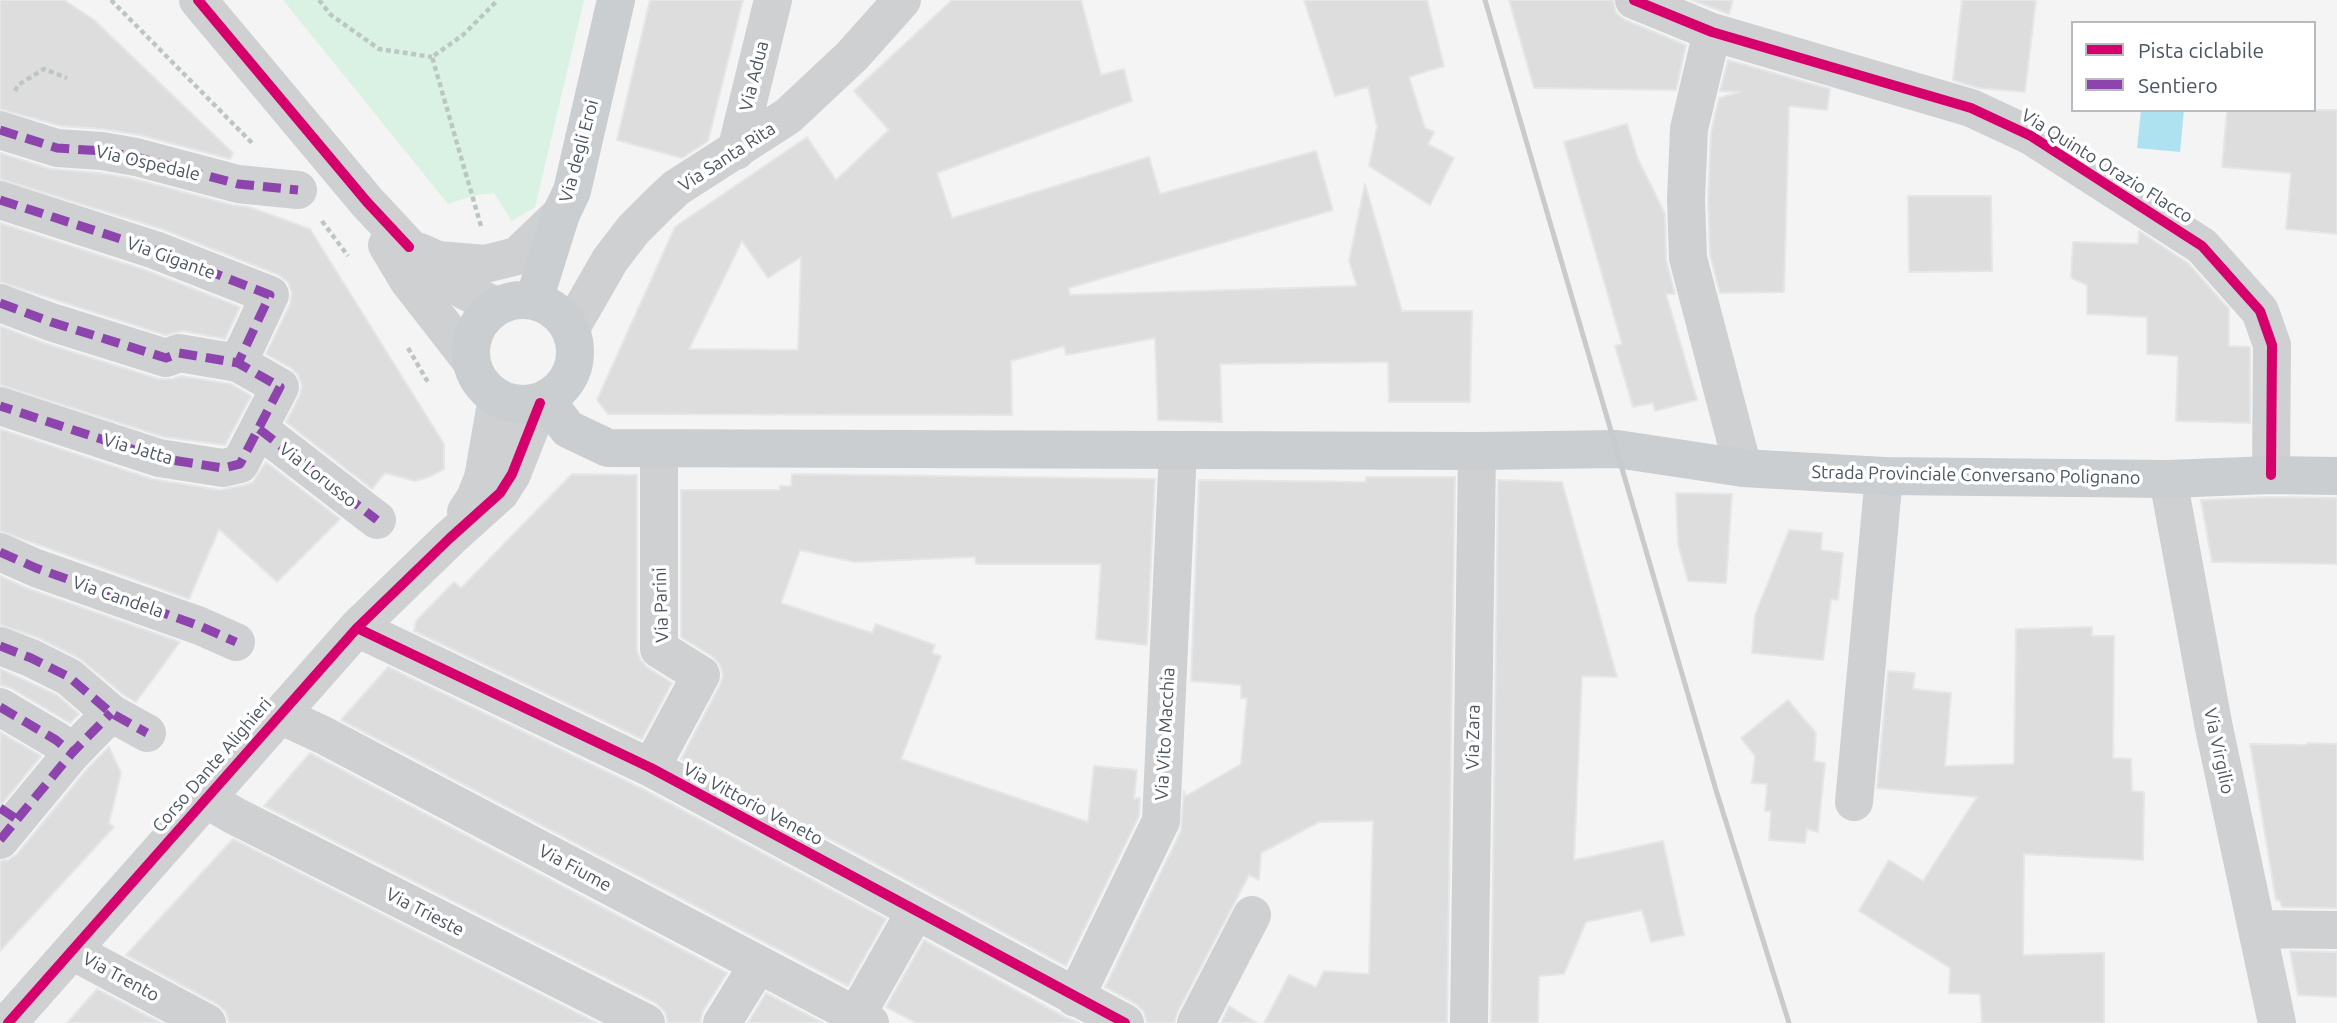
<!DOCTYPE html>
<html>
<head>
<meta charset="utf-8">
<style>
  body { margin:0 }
  #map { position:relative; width:2337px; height:1023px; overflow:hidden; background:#f4f4f4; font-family:Ubuntu,sans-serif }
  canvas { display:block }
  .legend { position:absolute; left:2071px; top:21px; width:245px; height:91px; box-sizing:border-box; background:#fff; border:2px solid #b7bbc0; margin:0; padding:9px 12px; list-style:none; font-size:21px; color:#4a5661 }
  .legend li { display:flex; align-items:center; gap:14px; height:35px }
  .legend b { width:35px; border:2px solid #b7bbc0 }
</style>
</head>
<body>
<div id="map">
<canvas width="2337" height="1023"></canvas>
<ul class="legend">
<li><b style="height:9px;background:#d6006c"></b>Pista ciclabile</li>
<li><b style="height:9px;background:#8e44ad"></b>Sentiero</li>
</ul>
</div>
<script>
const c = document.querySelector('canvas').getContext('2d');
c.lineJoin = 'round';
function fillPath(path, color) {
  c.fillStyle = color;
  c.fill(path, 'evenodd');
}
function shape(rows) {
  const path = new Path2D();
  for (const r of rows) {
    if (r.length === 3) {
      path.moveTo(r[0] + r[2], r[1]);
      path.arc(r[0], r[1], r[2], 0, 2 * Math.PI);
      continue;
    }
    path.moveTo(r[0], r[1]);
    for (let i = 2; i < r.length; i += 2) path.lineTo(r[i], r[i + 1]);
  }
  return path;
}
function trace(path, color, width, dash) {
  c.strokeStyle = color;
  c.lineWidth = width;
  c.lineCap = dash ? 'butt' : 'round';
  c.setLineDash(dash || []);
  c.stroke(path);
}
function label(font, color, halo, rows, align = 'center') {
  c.font = font + ' Ubuntu,sans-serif';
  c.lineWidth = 7;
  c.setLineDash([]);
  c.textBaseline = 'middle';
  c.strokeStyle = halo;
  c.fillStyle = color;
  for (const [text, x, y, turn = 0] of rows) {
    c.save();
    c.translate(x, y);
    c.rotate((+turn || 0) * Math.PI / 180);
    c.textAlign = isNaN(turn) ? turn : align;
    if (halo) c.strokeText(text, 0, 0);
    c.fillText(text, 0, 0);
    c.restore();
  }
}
fillPath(shape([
  [283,0,584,0,535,207,512,221,494,193,472,196,448,204]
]), '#d9f2e3');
fillPath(shape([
  [2141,110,2184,110,2180,152,2137,148]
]), '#aee2f0');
const building = shape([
  [0,0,64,0,94,20,233,153,230,159,140,135,103,129,61,126,0,109,0,0],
  [650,0,743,0,708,141,682,158,617,140,650,0],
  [952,0,1081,0,1101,75,1124,69,1132,101,937,173,952,218,1149,157,1160,194,1316,151,1333,210,1069,288,1070,295,1357,286,1349,261,1365,184,1402,311,1472,311,1470,402,1389,402,1388,362,1220,364,1222,422,1158,420,1155,338,1066,355,1064,346,1011,361,1012,415,608,414,597,400,675,227,807,137,836,180,889,130,854,91,952,0],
  [742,241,768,278,801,257,798,350,689,349,742,241],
  [1304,0,1427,0,1444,66,1409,77,1425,128,1434,132,1428,144,1454,158,1430,205,1369,166,1377,127,1368,87,1335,96,1304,0],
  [1509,0,1613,0,1616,13,1625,20,1686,45,1676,90,1534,88,1509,0],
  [1692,0,1733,0,1729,14,1692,0],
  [1962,0,2036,0,2025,92,1979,88,1953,80,1962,0],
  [1728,60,1830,89,1827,110,1789,106,1784,292,1720,293,1710,255,1708,199,1711,132,1719,98,1740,92,1720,91,1728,60],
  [2227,110,2337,110,2337,234,2286,229,2291,173,2222,167,2227,110],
  [1627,124,1638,159,1665,214,1666,259,1675,294,1666,294,1697,400,1655,411,1653,403,1633,407,1615,346,1622,344,1564,142,1627,124],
  [0,153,51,169,99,173,131,178,232,205,249,207,310,229,444,444,444,469,429,477,415,481,385,473,372,489,286,422,299,397,302,386,298,375,291,368,266,354,290,304,292,293,288,282,279,275,162,229,0,179,0,153],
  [1908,196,1991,196,1992,271,1909,272,1908,196],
  [0,223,148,271,240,307,225,339,183,331,165,335,0,282,0,223],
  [2139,231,2188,263,2229,309,2229,346,2249,347,2250,349,2250,423,2176,421,2178,356,2147,354,2147,317,2087,314,2087,285,2071,278,2073,242,2138,244,2139,231],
  [0,326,44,343,159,379,173,379,181,376,231,384,251,396,225,445,164,437,0,385,0,326],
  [0,429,152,479,220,490,245,485,253,482,266,462,340,519,277,582,219,529,189,599,0,531,0,429],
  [572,474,637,475,637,650,640,659,647,667,672,683,642,739,414,631,416,621,454,582,461,588,572,474],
  [792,474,1155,479,1147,645,1096,639,1101,564,976,564,975,557,854,562,800,550,781,603,872,633,876,624,935,645,932,653,941,656,901,759,1088,822,1094,766,1137,770,1134,799,1140,798,1139,816,1066,966,681,759,720,685,723,675,720,665,713,657,681,637,681,490,780,490,780,486,791,486,792,474],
  [1366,477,1455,477,1447,1023,1264,1023,1289,975,1316,987,1324,971,1369,974,1373,821,1319,822,1261,853,1259,880,1249,875,1177,1013,1174,1023,1147,1023,1144,1012,1136,1004,1105,987,1181,831,1184,791,1186,796,1241,764,1247,698,1241,698,1241,685,1191,681,1199,480,1366,482,1366,477],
  [1498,480,1562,482,1617,677,1582,676,1574,860,1663,841,1684,935,1651,942,1642,910,1586,922,1564,974,1539,976,1538,1023,1491,1023,1498,480],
  [1676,493,1732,494,1726,583,1688,581,1678,544,1676,493],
  [2271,497,2337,498,2337,564,2212,562,2201,500,2271,497],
  [1789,530,1822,533,1821,550,1843,553,1838,600,1831,599,1823,660,1752,653,1755,615,1789,530],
  [0,576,29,589,180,642,136,702,124,695,79,658,39,638,0,625,0,576],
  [2092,627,2092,636,2114,636,2113,758,2131,759,2132,791,2144,792,2143,860,2024,854,2023,955,2104,953,2104,1023,1982,1023,1980,994,1949,993,1950,968,1859,911,1889,860,1923,881,1977,797,1877,788,1888,671,1915,673,1913,689,1951,693,1945,766,2014,764,2016,629,2092,627],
  [388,667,641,788,886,919,848,986,341,720,388,667],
  [0,669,57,695,79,714,70,723,11,688,0,685,0,669],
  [1788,700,1816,733,1814,761,1825,763,1818,832,1807,829,1805,843,1769,840,1771,811,1765,811,1767,784,1752,783,1755,756,1741,738,1788,700],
  [0,732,41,756,0,806,0,732],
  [2307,743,2337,744,2337,908,2282,907,2280,901,2276,900,2250,744,2307,745,2307,743],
  [109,747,121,773,109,823,114,827,0,951,0,861,8,860,17,854,88,768,109,747],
  [310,753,727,973,703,1011,700,1023,668,1023,665,1012,656,1003,264,806,310,753],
  [233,839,597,1023,229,1023,226,1012,217,1004,126,955,233,839],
  [924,940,1065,1017,1079,1023,916,1023,886,1007,924,940],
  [2290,951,2337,952,2337,997,2298,995,2290,951],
  [97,989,161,1023,67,1023,97,989],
  [766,993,823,1023,748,1023,766,993],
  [1229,1006,1257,1023,1221,1023,1229,1006]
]);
fillPath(building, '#ddddde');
trace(building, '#e5e6e7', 2);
trace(shape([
  [111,0,253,144],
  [319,0,331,15,379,49,432,57],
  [15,91,18,85,44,69,67,78],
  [322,221,348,256],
  [481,226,432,57,463,35,498,0],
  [408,348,429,384]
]), '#bcc7c4', 4.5, [5, 3.5]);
trace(shape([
  [198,0,367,202,409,247,438,273,465,291,496,306],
  [1634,0,1712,32,1971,108,2031,136,2202,246,2260,311,2272,345,2271,475],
  [1712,32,1689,129,1686,199,1688,258,1743,468],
  [0,130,57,148,102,151,136,157,238,184,298,190],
  [736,151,773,0],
  [0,200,155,250,270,295,238,363],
  [387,245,408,280,471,361],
  [420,252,438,260,485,264,517,256,561,214],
  [0,303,51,322,166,358,179,353,238,363,280,387,240,464,223,468,159,458,0,406],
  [571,328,610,260,633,230,661,202,676,188,788,116,852,56,902,0],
  [259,429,377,520],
  [2168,479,2214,728,2277,1023],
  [466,512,475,498,483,478,497,398],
  [0,552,36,568,200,626,236,642],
  [357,628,651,768,1125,1023],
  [0,646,31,658,69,677,111,713,147,733],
  [0,707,56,740,72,753],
  [280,715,323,735,870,1023],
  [651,768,701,675,659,649,659,449],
  [206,799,235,816,646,1023],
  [1854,802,1884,476],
  [0,840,72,753,111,713],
  [2257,929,2337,930],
  [72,951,207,1023],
  [1075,998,1161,821,1178,450],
  [8,1023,357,628,450,538,500,493,512,474,540,403],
  [722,1023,758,965],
  [852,1023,915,912],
  [1196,1023,1252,915],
  [1469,1023,1477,451]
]), '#ced0d2', 38);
trace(shape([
  [523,352,52],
  [534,300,561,214,572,191,616,0],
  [546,400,568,429,608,448,1477,451,1617,449,1743,468,1884,476,2168,479,2271,475,2337,476]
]), '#caced1', 38);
trace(shape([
  [1485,0,1716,790,1789,1023]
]), '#c9cacc', 5);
trace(shape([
  [0,130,57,148,102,151,136,157,238,184,298,190],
  [0,200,155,250,270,295,238,363],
  [0,303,51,322,166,358,179,353,238,363,280,387,240,464,223,468,159,458,0,406],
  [259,429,377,520],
  [0,552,36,568,200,626,236,642],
  [0,646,31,658,69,677,111,713,147,733],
  [0,707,56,740,72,753],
  [0,808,18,820],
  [0,840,72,753,111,713]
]), '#8e44ad', 9, [18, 9]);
trace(shape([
  [198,0,367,202,409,247],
  [1634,0,1712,32,1971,108,2031,136,2202,246,2260,311,2272,345,2271,475],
  [357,628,651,768,1125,1023],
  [8,1023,357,628,450,538,500,493,512,474,540,403]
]), '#d6006c', 10);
label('18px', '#4a5661', '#fff', [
  ["Via Adua",754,76,-76],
  ["Via degli Eroi",579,151,-75],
  ["Via Santa Rita",727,157,-33],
  ["Via Ospedale",148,163,13],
  ["Via Quinto Orazio Flacco",2107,166,32],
  ["Via Gigante",171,258,20],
  ["Via Jatta",138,449,16],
  ["Via Lorusso",318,475,38],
  ["Strada Provinciale Conversano Polignano",1976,475,1],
  ["Via Candela",118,597,19],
  ["Via Parini",661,605,-92],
  ["Via Vito Macchia",1165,734,-87],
  ["Via Zara",1473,737,-89],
  ["Via Virgilio",2219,751,78],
  ["Corso Dante Alighieri",212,765,-49],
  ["Via Vittorio Veneto",753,804,28],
  ["Via Fiume",575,868,28],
  ["Via Trieste",425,912,27],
  ["Via Trento",121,977,28]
]);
</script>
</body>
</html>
